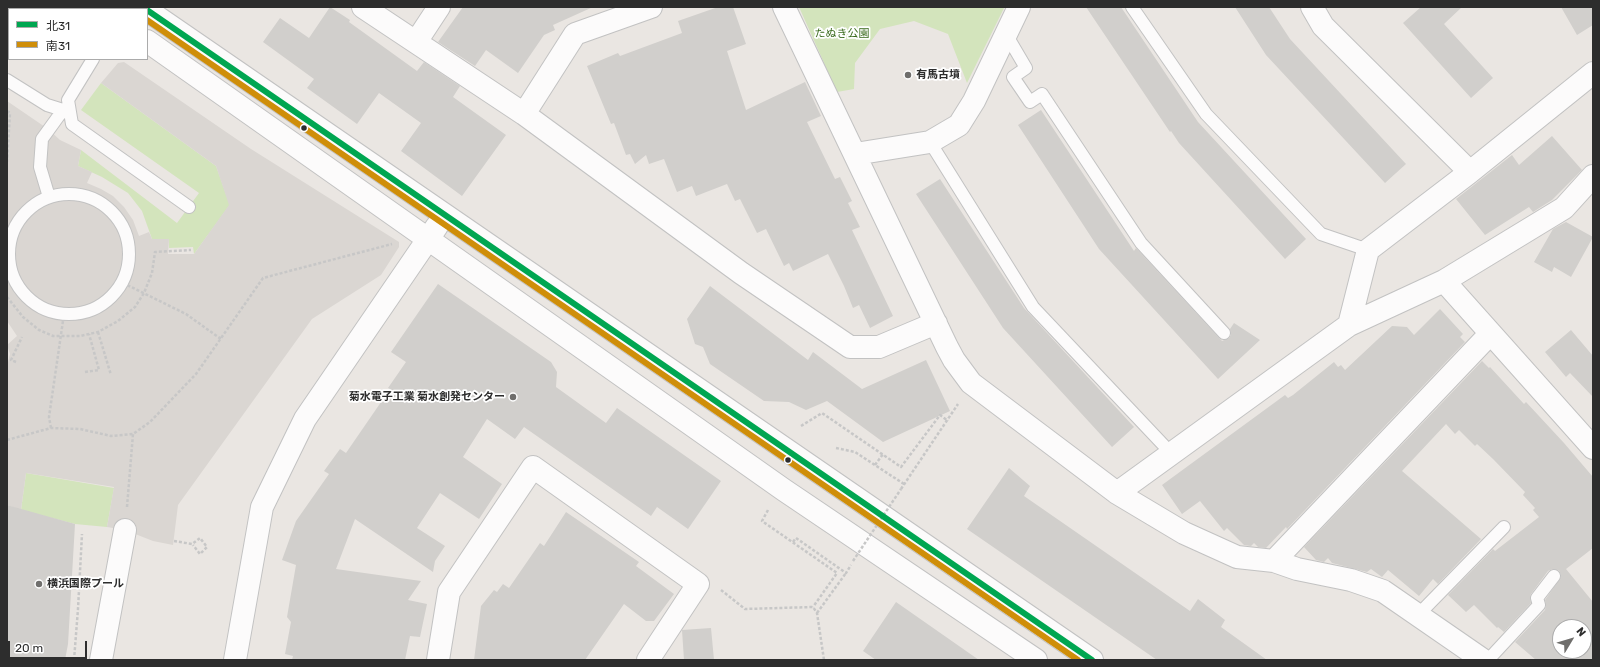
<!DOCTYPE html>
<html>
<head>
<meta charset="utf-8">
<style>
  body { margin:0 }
  #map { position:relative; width:1600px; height:667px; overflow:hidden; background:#eae6e2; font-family:Rubik,"Noto Sans JP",sans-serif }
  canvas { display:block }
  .frame { position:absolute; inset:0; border:8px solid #2d2d2d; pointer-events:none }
  .legend { position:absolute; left:8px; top:8px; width:140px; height:52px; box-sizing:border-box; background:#fff; border:1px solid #ababab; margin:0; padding:5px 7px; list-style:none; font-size:12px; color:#2d2d2d }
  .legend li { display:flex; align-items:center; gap:8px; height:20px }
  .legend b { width:20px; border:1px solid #ababab }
  .north { position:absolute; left:1552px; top:619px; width:40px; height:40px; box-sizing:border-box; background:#fff; border:1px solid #ababab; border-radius:50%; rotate:52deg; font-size:11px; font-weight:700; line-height:16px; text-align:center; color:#2d2d2d }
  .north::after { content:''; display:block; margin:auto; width:14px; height:18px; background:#6f6e6c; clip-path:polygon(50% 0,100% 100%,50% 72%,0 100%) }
  .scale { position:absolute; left:8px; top:641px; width:79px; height:18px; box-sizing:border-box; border:2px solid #2d2d2d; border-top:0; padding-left:5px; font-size:12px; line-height:14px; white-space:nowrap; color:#2d2d2d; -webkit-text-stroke:3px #fff; paint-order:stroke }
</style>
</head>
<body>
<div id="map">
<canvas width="1600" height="667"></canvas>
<div class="frame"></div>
<ul class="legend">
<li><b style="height:5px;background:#00a651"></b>北31</li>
<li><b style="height:5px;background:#cf8e09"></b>南31</li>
</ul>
<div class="north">N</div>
<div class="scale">20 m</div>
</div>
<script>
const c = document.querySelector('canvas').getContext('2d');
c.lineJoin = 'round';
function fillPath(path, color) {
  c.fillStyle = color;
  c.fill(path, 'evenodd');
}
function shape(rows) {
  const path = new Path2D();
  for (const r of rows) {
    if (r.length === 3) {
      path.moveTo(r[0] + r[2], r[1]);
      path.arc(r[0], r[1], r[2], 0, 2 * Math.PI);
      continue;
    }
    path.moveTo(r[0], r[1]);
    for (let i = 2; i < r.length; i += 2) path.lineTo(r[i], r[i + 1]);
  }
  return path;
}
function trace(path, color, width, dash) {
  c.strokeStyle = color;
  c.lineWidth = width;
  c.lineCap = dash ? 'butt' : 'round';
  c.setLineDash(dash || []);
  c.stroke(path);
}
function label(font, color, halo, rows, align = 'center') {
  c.font = font + ' Rubik,"Noto Sans JP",sans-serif';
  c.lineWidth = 3.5;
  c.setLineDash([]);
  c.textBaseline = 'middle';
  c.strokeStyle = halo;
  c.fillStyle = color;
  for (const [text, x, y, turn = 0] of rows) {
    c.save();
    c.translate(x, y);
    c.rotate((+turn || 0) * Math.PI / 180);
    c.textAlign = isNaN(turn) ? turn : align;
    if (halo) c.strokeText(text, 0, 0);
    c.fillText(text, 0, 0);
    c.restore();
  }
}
fillPath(shape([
  [799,7,1004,7,1004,8,967,83,948,34,914,21,880,29,855,63,854,89,837,92],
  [101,83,216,166,230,205,194,254,193,247,169,248,169,239,152,239,142,211,128,193,102,177,78,166,81,150,177,223,199,193,81,110],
  [26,473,114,488,107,527,75,524,21,510]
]), '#d3e4bc');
fillPath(shape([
  [124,62,251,149,399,242,399,247,381,275,312,319,178,505,173,545,153,541,125,530,107,527,114,487,26,473,21,510,7,505,7,366,10,354,7,345,17,336,7,321,7,101,48,129,60,140,81,150,78,166,92,172,87,183,101,189,113,196,124,207,133,220,139,236,149,232,152,239,169,239,168,254,194,254,229,205,216,166,101,83,118,63]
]), '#dad6d2');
fillPath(shape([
  [330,7,350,20,349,22,417,71,424,62,460,86,453,97,506,135,462,196,401,151,421,123,379,93,357,124,307,88,314,79,263,42,280,18,309,38],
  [463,7,593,7,553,25,555,30,544,35,518,73,486,50,475,66,438,42],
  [718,7,733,7,746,44,727,51,746,110,805,82,821,116,807,122,835,179,840,177,852,201,848,203,860,227,852,230,893,316,870,328,859,305,853,308,844,286,828,254,793,271,789,263,784,266,766,229,757,233,740,199,735,201,727,184,696,196,692,186,677,192,664,159,649,164,646,155,635,164,630,154,626,155,614,123,611,124,587,66,618,53,620,56,682,33,678,21],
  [1086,7,1121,7,1198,122,1306,239,1285,259,1179,143,1171,131,1170,132],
  [1235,7,1269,7,1290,39,1406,164,1385,183,1266,55],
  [1421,7,1462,7,1444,24,1493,78,1471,98,1403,23],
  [1561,7,1593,7,1593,25,1577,35],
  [1041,110,1134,251,1136,248,1222,341,1229,338,1231,335,1230,329,1234,323,1260,340,1218,379,1099,249,1018,125],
  [1552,136,1582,170,1552,200,1533,212,1529,207,1485,235,1456,199,1512,155,1519,165],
  [940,179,1024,308,1134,427,1112,447,1003,328,916,194],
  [1566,222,1593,237,1571,277,1554,267,1552,272,1534,262,1553,229],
  [438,284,551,362,557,372,556,387,606,423,617,408,721,481,688,529,657,507,651,516,524,427,515,439,487,419,463,457,502,484,479,519,440,493,417,528,445,546,435,561,433,572,355,519,336,569,421,581,408,600,427,604,420,637,410,636,405,660,292,660,293,656,285,654,291,622,287,617,296,565,282,560,296,521,329,474,324,471,340,449,346,453,390,389,388,388,406,362,391,352],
  [710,286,808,360,813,352,862,389,926,360,950,411,883,442,827,401,806,410,789,402,764,401,710,364,703,347,695,344,687,319],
  [1440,309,1463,334,1460,337,1465,342,1287,529,1286,527,1266,548,1258,547,1254,543,1251,546,1244,545,1227,528,1224,531,1200,501,1182,514,1162,485,1285,395,1288,398,1293,395,1334,362,1338,367,1341,365,1345,370,1392,326,1407,327,1414,335],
  [1571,330,1593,356,1593,397,1570,373,1566,377,1545,352],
  [1482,361,1489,368,1490,367,1524,404,1526,402,1564,443,1593,477,1593,548,1566,569,1593,602,1593,660,1536,660,1515,642,1545,610,1546,606,1545,600,1561,577,1561,574,1558,570,1552,569,1548,571,1531,594,1530,597,1531,603,1504,632,1498,627,1497,628,1474,605,1466,612,1448,595,1493,549,1495,551,1539,517,1533,510,1535,508,1523,495,1525,492,1493,459,1477,444,1475,446,1459,430,1455,434,1446,424,1402,471,1481,539,1438,584,1433,579,1419,596,1388,570,1382,577,1371,569,1367,572,1332,563,1328,558,1324,562,1316,560,1304,547],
  [1560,627,1584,627,1584,651,1560,651],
  [1009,468,1030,486,1024,496,1190,611,1198,599,1225,620,1221,627,1267,660,1157,660,967,529],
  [7,505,75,524,68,644,65,660,7,660],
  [566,512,639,562,636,566,674,594,654,621,646,621,624,604,585,660,474,660,481,606,494,590,497,592,503,584,509,588,540,543,544,546],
  [896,602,979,660,876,660,863,651],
  [711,628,714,660,684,660,682,630]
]), '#d1cfcc');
const lane = shape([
  [1132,7,1206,114,1321,234,1368,250],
  [1006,34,1026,68,1013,77,1030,102,1042,94,1141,243,1224,333],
  [93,59,68,100,72,124,189,207],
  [7,80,47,105,63,110,69,114],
  [930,142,1033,307,1171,453],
  [69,254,60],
  [49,197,40,167,42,139,63,110],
  [1418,615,1504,527],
  [1488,660,1539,605,1537,598,1554,576]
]);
const street = shape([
  [363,7,524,114,741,273,850,347,879,347,936,323],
  [784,7,947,347,954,360,971,383,1117,493,1184,533,1237,557,1274,561,1297,569,1351,580,1383,591,1483,660],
  [1312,7,1323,26,1470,172],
  [124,9,126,7],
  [416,42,439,7],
  [524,114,575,34,651,7],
  [855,154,930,142,959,125,974,101,1019,7],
  [1444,281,1564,208,1593,176],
  [1349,325,1368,250,1470,172,1593,73],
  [1117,493,1349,325,1444,281,1593,448],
  [1274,561,1490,334],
  [101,660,125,530],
  [438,660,449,592,533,467,698,584,648,660]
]);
const secondary = shape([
  [98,7,101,9],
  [147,10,1092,660],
  [147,41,784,490,1036,660],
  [235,660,262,507,305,419,437,226]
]);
trace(lane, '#c2c2c2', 14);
trace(street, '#c2c2c2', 24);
trace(secondary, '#c2c2c2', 24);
trace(shape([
  [7,111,10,113,7,162],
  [123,283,186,314,221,339],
  [7,297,23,317,39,330,53,336,80,336,98,332,118,321,135,307,144,293,152,273,155,252,191,250],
  [98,332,111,375],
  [16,362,11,360,22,337],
  [85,372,99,370,89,334],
  [801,426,822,413,901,467,940,415,948,421],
  [51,428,49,417,64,314],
  [7,440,51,428,80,429,111,436,133,434,150,422,196,374,263,278,392,244],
  [836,448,855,452,904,484],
  [875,465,883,454],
  [901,489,958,404],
  [127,507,133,434],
  [768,510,762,521,837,573,813,607],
  [174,541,192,544,200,538,207,547,200,554,193,545],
  [793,542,796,538,846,573,851,565],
  [721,590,745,609,813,607,817,613,824,660],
  [817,613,846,573],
  [74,660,78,609,82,534]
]), '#c7c7c7', 2.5, [3, 2]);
trace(lane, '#fcfbfb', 12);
trace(street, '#fcfbfb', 22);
trace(secondary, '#fcfbfb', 22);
trace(shape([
  [853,561,901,489]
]), '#c7c7c7', 2.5, [3, 2]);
trace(shape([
  [147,10,1092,660]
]), '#00a651', 6);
trace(shape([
  [147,20,1078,660]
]), '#cf8e09', 6);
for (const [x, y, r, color] of [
  [908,75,4,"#6f6e6c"],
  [304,128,3.5,"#2d2d2d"],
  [513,397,4,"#6f6e6c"],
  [788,460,3.5,"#2d2d2d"],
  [39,584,4,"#6f6e6c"]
]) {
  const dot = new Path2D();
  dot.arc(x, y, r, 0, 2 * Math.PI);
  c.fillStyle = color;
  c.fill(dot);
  trace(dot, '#fff', 1.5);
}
label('11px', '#396a1c', '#fff', [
  ["たぬき公園",842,34]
]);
label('bold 11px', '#2d2d2d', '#fff', [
  ["有馬古墳",916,75],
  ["菊水電子工業 菊水創発センター",505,397,"right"],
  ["横浜国際プール",47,584]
], 'left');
</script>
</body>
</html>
